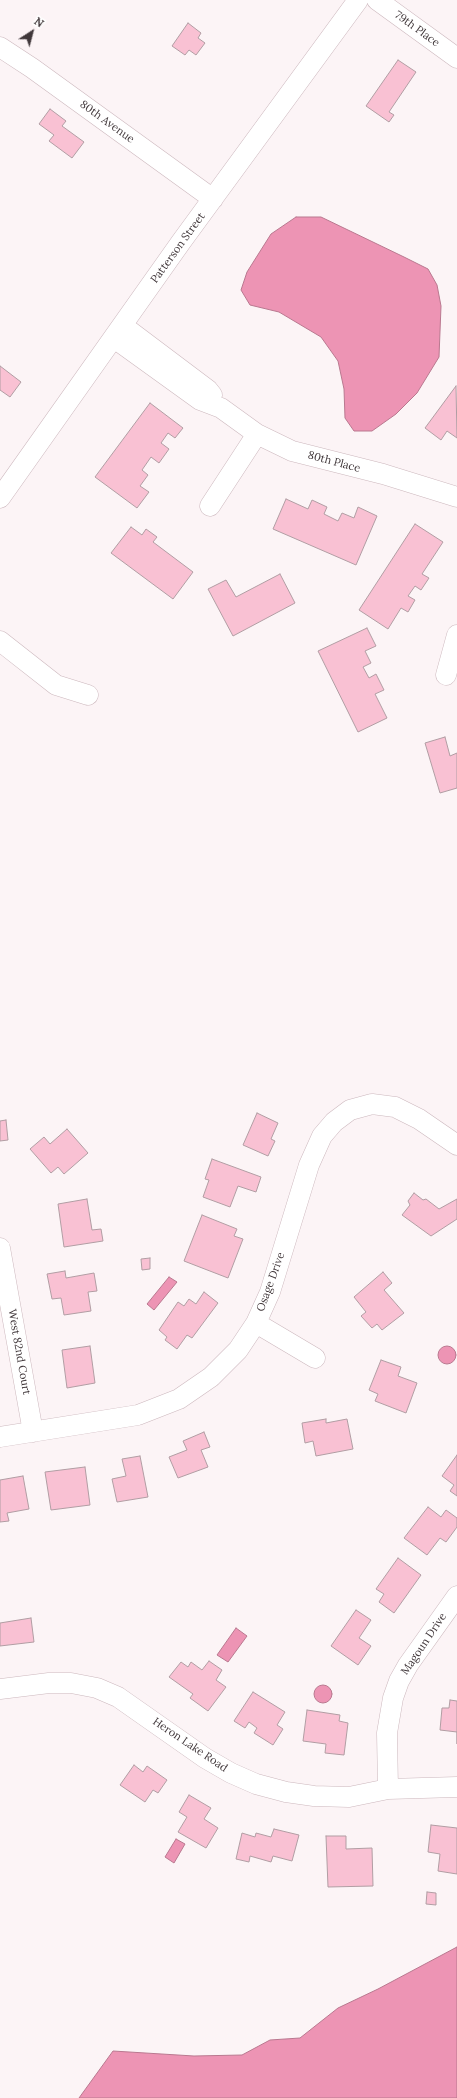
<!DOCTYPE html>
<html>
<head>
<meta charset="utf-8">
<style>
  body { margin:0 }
  #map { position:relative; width:457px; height:2098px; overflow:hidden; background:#fcf4f6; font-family:Lora,serif }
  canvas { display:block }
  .north { position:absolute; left:12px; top:12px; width:40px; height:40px; -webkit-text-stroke:3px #fff; paint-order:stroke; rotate:36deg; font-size:11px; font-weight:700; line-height:16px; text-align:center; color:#40373a }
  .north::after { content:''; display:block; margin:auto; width:14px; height:18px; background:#40373a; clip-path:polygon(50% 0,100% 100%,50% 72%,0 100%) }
</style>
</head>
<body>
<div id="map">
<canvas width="457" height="2098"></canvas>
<div class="north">N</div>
</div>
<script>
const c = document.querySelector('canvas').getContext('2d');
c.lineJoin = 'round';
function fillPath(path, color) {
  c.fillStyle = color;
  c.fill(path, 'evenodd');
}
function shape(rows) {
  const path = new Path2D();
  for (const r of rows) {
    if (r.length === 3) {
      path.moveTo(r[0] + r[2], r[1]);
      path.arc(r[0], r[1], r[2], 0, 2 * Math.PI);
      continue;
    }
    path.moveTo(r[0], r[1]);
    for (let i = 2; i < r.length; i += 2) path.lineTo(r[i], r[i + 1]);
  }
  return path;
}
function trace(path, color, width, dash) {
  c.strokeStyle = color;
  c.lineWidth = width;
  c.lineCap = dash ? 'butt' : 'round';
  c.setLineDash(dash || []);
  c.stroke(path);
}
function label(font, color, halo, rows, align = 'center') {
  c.font = font + ' Lora,serif';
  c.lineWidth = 3;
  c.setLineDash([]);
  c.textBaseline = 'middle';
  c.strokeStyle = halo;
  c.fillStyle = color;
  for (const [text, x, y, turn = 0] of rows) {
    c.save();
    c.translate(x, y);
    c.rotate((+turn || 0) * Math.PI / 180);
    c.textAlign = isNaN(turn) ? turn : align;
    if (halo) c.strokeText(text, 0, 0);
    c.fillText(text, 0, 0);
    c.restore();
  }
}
const water = shape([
  [296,217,321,217,404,257,428,269,437,285,441,306,439,357,417,393,396,414,372,431,354,431,345,418,344,389,338,361,321,337,279,312,250,305,241,290,247,272,271,234,296,217],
  [169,1277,177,1282,154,1310,147,1304,169,1277],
  [447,1355,9],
  [236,1628,247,1636,228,1662,217,1655,236,1628],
  [323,1694,9],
  [176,1839,185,1844,174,1863,165,1857,176,1839],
  [457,1947,457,2098,79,2098,113,2051,194,2056,242,2055,270,2040,300,2038,338,2008,378,1989,457,1947]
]);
fillPath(water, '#ed94b4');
trace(water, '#b9788f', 1);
const building = shape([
  [188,23,201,33,198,38,205,43,196,55,189,50,185,55,172,46,188,23],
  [398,60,416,72,389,112,394,115,389,122,366,106,398,60],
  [50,109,66,121,62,126,84,142,72,158,49,141,54,135,39,124,50,109],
  [0,366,21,382,10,397,0,390,0,366],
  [456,386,457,438,447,431,441,440,425,428,456,386],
  [150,403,183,428,175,438,168,433,161,443,169,449,159,463,151,457,142,470,148,475,140,486,149,492,137,508,95,477,150,403],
  [286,499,308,509,312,500,327,507,324,514,338,521,342,513,354,518,358,507,377,516,356,565,273,529,286,499],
  [415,524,443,542,422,574,429,578,421,590,415,586,408,596,415,600,408,612,401,608,388,629,359,610,415,524],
  [131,527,142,535,146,529,157,537,153,542,193,572,173,599,111,553,131,527],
  [280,574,295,603,233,636,208,589,226,580,236,597,280,574],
  [367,628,376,646,365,651,371,663,363,667,369,678,376,674,384,690,375,694,387,718,358,732,318,651,367,628],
  [445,737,450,756,457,753,457,788,440,793,425,743,445,737],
  [257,1113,278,1123,271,1139,275,1141,268,1156,243,1145,257,1113],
  [6,1120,8,1140,0,1141,0,1121,6,1120],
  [67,1129,88,1153,64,1174,58,1167,51,1173,30,1149,44,1137,50,1144,67,1129],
  [212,1159,261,1177,256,1192,238,1186,230,1207,203,1197,209,1180,205,1179,212,1159],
  [414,1193,423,1200,426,1199,439,1209,457,1199,457,1219,431,1236,402,1215,410,1205,408,1201,414,1193],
  [87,1199,92,1230,101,1229,103,1241,64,1247,58,1204,87,1199],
  [202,1215,237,1229,234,1236,243,1239,228,1278,184,1261,202,1215],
  [150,1258,150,1269,142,1270,141,1259,150,1258],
  [65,1271,66,1278,94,1273,97,1291,88,1292,91,1311,64,1315,61,1298,52,1299,47,1274,65,1271],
  [383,1272,392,1283,384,1290,404,1313,382,1330,377,1324,372,1328,361,1316,366,1312,354,1297,383,1272],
  [204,1292,218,1303,192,1338,187,1335,177,1349,165,1340,167,1337,159,1330,178,1302,184,1306,189,1299,196,1304,204,1292],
  [90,1346,95,1383,67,1388,62,1350,90,1346],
  [381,1360,401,1367,398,1376,417,1383,406,1413,375,1401,378,1394,369,1390,381,1360],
  [326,1419,326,1423,347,1419,353,1449,316,1456,313,1441,305,1443,302,1423,326,1419],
  [204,1432,210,1447,201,1450,208,1467,178,1478,169,1457,187,1450,183,1441,204,1432],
  [457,1455,457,1496,450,1491,454,1485,442,1476,457,1455],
  [140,1456,148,1497,117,1502,112,1479,126,1476,122,1459,140,1456],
  [85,1467,90,1505,51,1510,45,1472,85,1467],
  [23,1476,29,1509,7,1513,9,1521,0,1522,0,1480,23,1476],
  [428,1507,441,1517,446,1510,457,1518,457,1527,446,1542,440,1538,427,1555,404,1538,428,1507],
  [398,1558,421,1575,394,1613,379,1602,384,1594,376,1589,398,1558],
  [356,1610,371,1620,359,1638,371,1646,358,1665,331,1646,356,1610],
  [31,1618,34,1642,0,1646,0,1623,31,1618],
  [209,1661,222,1670,216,1680,226,1687,208,1711,190,1698,193,1694,169,1677,181,1662,188,1667,191,1662,202,1670,209,1661],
  [253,1692,285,1712,277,1725,283,1729,273,1745,254,1733,257,1728,249,1722,245,1728,234,1721,253,1692],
  [450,1700,457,1701,457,1744,457,1732,440,1730,442,1708,449,1708,450,1700],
  [307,1710,340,1715,339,1721,348,1723,344,1755,325,1753,326,1744,303,1741,307,1710],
  [134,1765,143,1772,147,1766,167,1780,158,1793,153,1790,145,1802,120,1785,134,1765],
  [189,1795,211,1808,204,1819,218,1828,206,1848,178,1832,187,1817,179,1812,189,1795],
  [431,1825,457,1828,457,1874,438,1871,440,1854,428,1852,431,1825],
  [274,1829,299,1835,292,1861,273,1856,271,1862,250,1856,249,1862,236,1859,242,1833,255,1837,256,1833,271,1837,274,1829],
  [326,1836,346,1836,346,1849,372,1848,373,1886,328,1887,326,1836],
  [427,1892,436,1893,436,1905,426,1904,427,1892]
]);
fillPath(building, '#f9c1d3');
trace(building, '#b19da3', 1);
const minor = shape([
  [377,0,457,58],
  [0,47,32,68,213,199],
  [123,326,208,390,212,395],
  [114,338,200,400,221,408,257,434,292,451,383,474,457,497],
  [0,498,181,242,358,0],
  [210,506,257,434],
  [0,641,56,685,88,695],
  [446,675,457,635],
  [0,1248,33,1432],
  [256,1323,315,1358],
  [0,1437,138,1415,179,1399,211,1377,238,1350,256,1323,270,1292,309,1165,322,1136,334,1122,350,1110,372,1104,395,1107,419,1119,457,1145],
  [0,1689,49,1683,71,1683,97,1688,118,1697,205,1758,231,1773,256,1784,286,1792,314,1796,349,1797,388,1789,457,1787],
  [388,1789,387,1733,393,1698,399,1681,408,1665,457,1596]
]);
trace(minor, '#ccb7bd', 21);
trace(minor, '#fff', 20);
label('11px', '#40373a', '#fff', [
  ["79th Place",417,29,36],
  ["80th Avenue",107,122,36],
  ["Patterson Street",178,248,-54],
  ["80th Place",334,462,15],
  ["Osage Drive",271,1282,-70],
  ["West 82nd Court",19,1352,80],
  ["Magoun Drive",424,1644,-56],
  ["Heron Lake Road",190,1745,34]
]);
</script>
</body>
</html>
